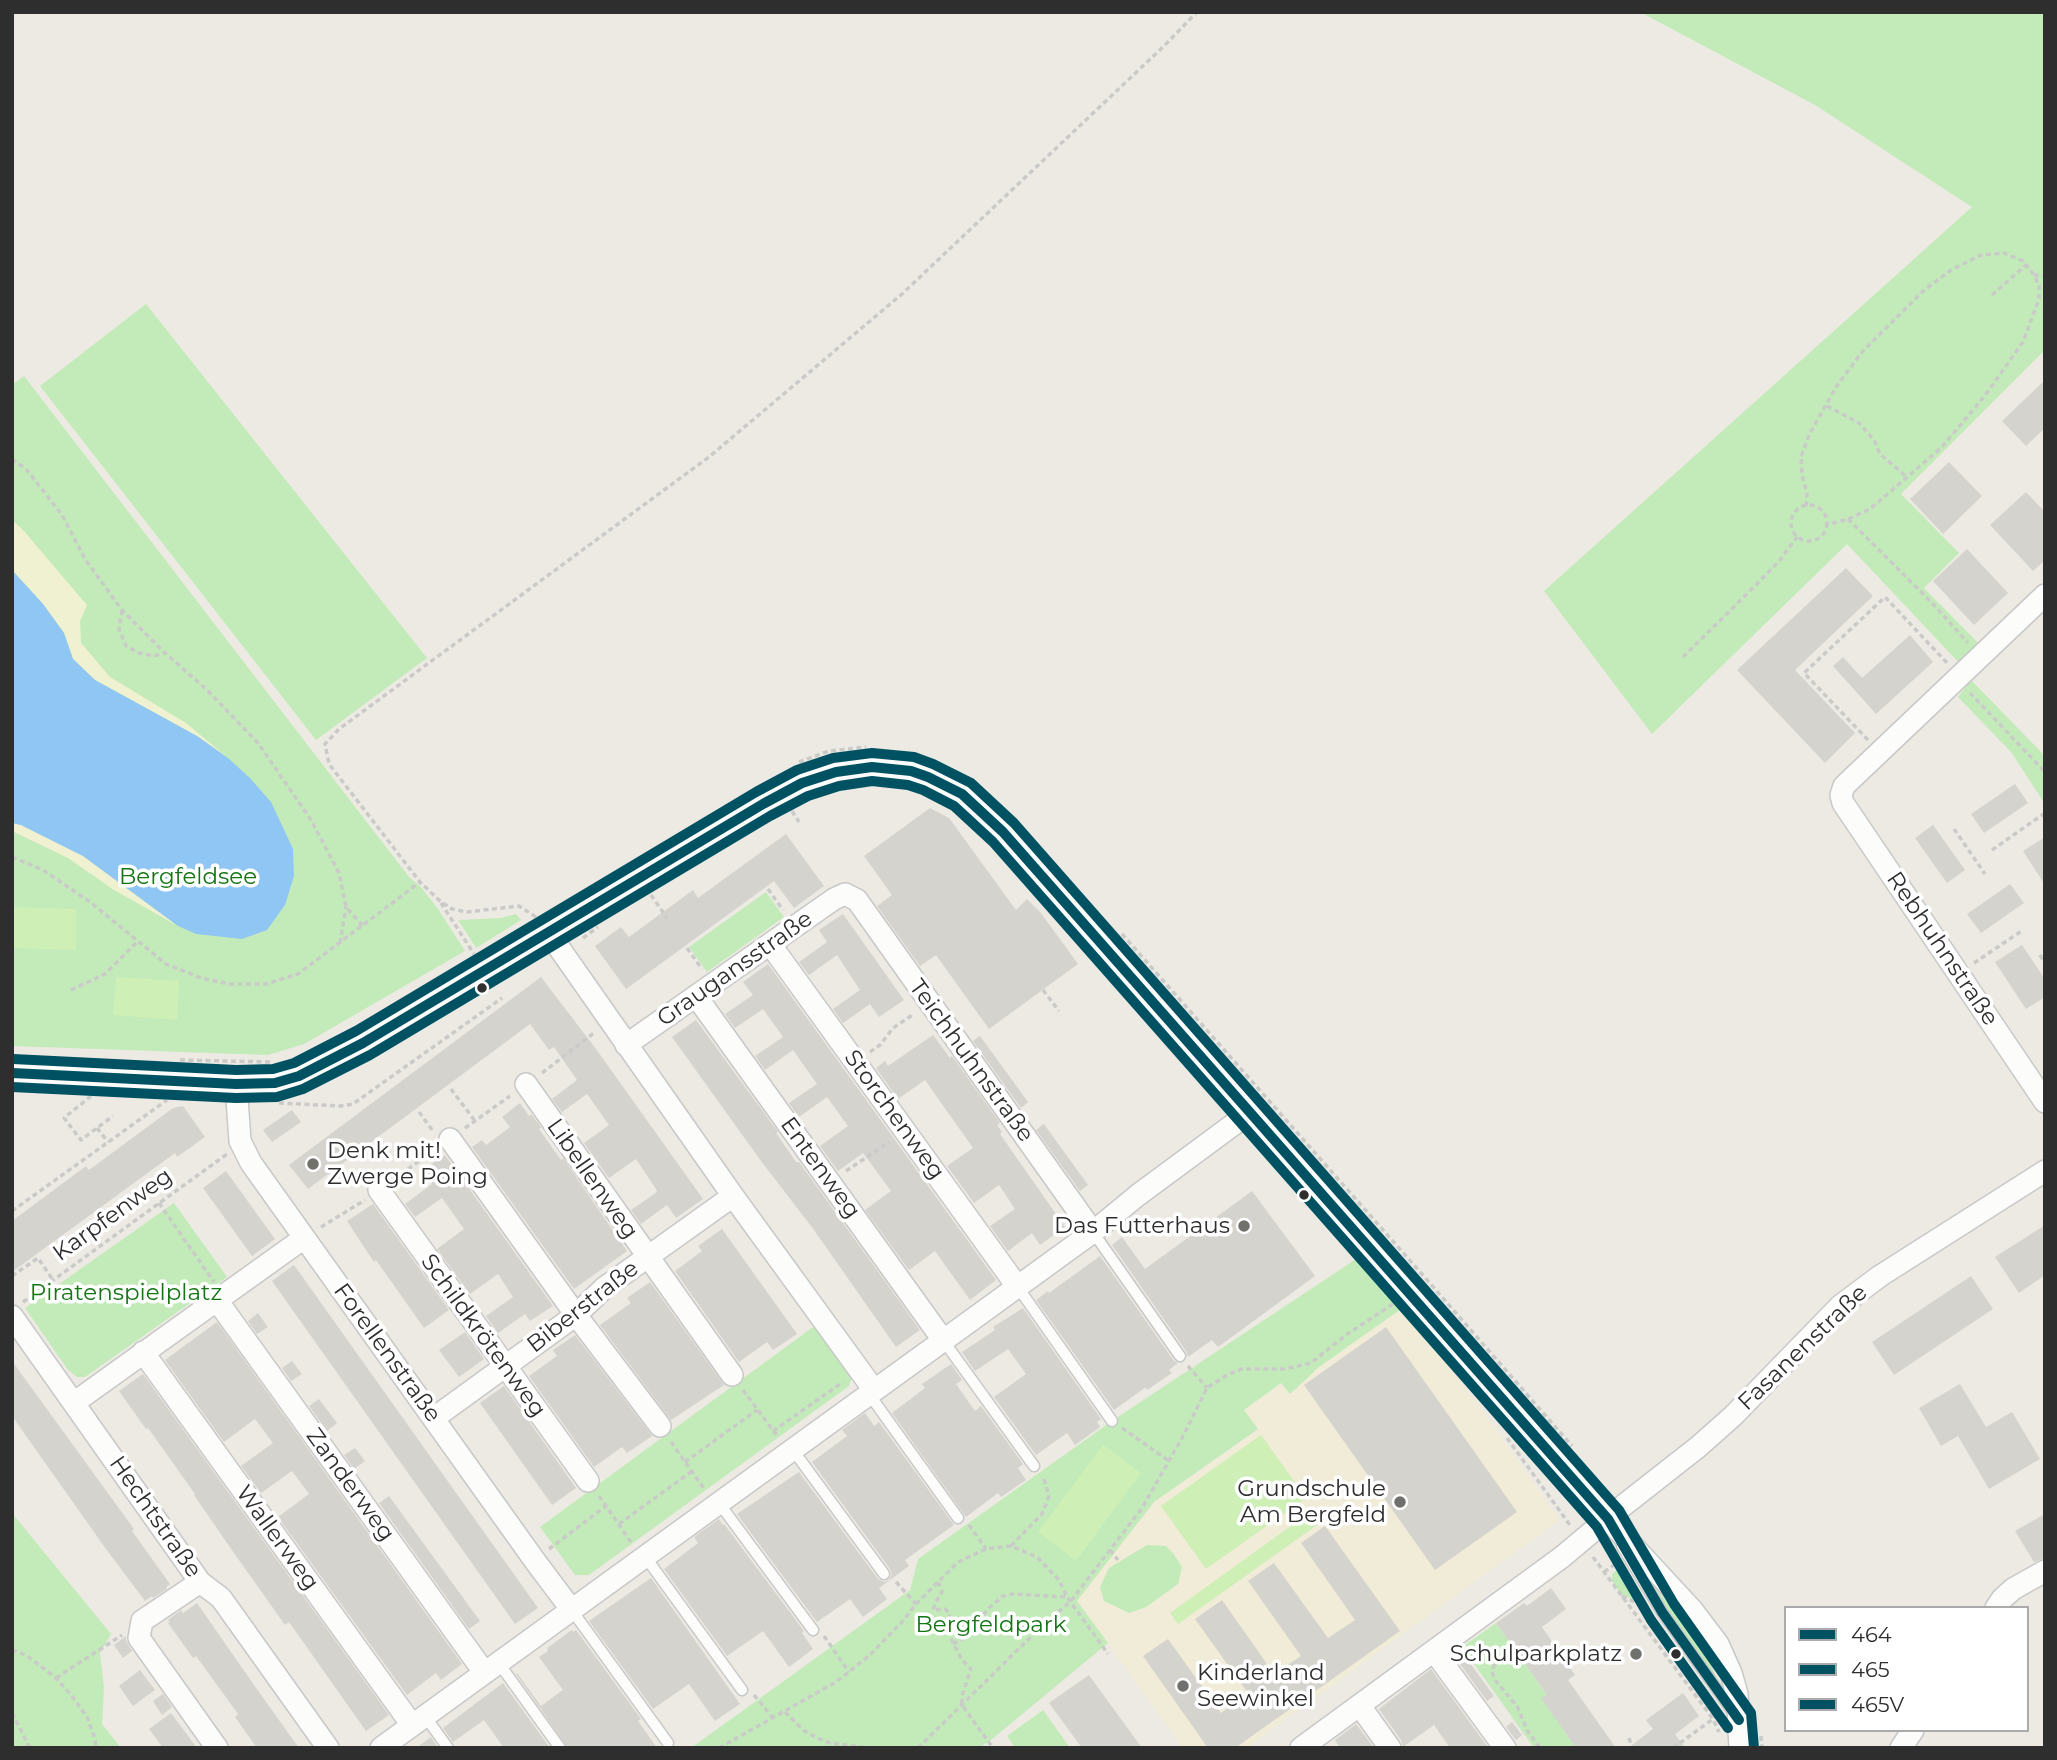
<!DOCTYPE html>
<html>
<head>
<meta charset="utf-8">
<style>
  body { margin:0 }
  #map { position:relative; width:2057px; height:1760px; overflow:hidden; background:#eceae3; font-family:Montserrat,sans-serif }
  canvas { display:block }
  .frame { position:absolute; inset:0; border:14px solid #2e2e2e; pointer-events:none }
  .legend { position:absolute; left:1784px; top:1606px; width:245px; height:126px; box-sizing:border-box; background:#fff; border:2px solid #ababab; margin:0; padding:9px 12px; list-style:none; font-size:21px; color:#2e2e2e }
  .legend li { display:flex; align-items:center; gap:14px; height:35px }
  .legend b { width:35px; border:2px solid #ababab }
</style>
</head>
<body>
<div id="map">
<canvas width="2057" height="1760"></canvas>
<div class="frame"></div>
<ul class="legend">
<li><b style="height:9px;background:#005262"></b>464</li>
<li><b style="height:9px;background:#005262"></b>465</li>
<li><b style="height:9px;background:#005262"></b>465V</li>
</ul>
</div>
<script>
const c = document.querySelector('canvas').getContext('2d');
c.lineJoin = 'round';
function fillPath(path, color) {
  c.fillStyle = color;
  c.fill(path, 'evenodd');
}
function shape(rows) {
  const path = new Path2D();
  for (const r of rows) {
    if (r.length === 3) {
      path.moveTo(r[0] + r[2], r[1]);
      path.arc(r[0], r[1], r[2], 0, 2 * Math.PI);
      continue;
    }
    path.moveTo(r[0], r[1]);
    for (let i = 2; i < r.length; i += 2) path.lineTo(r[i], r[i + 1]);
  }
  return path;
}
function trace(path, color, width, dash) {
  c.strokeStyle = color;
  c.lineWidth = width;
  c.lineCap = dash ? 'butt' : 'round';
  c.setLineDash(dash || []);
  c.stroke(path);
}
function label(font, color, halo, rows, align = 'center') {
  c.font = font + ' Montserrat,sans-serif';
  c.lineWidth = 7;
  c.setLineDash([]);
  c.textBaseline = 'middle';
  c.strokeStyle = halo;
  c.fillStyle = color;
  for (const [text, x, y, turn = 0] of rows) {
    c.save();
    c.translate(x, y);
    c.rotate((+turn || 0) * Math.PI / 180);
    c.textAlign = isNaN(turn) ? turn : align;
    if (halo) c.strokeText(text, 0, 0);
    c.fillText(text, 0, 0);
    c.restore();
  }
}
fillPath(shape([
  [1401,1309,1450,1365,1560,1520,1246,1748,1183,1748,1077,1601,1154,1502,1258,1430,1244,1410,1281,1383,1290,1394,1319,1367]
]), '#f0ecd7');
fillPath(shape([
  [1640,12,2045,12,2045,350,1901,494,1959,553,1924,588,1982,647,1963,667,1847,544,1652,734,1544,591,1972,207,1815,105],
  [146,304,427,658,316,740,40,386],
  [24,376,409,877,421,887,438,909,465,951,304,1044,268,1055,12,1046,12,385],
  [1971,680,2045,756,2045,804,2011,752,1958,697],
  [766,892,784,917,707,972,689,947],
  [516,914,521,920,476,948,458,920,501,918],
  [174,1203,227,1277,85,1377,77,1377,68,1370,25,1308],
  [1356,1259,1401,1309,1319,1367,1290,1394,1281,1383,1244,1410,1258,1429,1154,1502,1077,1601,1108,1643,991,1740,979,1748,691,1748,910,1590,918,1559,1112,1421],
  [820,1322,854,1371,849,1386,589,1575,575,1575,540,1527],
  [12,1513,111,1634,100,1653,104,1688,102,1724,121,1748,12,1748],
  [1147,1545,1166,1546,1173,1553,1182,1567,1178,1584,1146,1607,1129,1613,1104,1601,1100,1587,1109,1568],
  [1622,1566,1646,1606,1621,1594,1612,1581,1612,1574],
  [1637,1567,1687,1625,1706,1653,1722,1691],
  [1496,1623,1547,1695,1542,1698,1576,1748,1534,1748,1462,1647],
  [1043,1710,1070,1748,1015,1748,1007,1736]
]), '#c3ebb9');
fillPath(shape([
  [12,520,23,530,87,605,80,621,81,643,110,677,186,723,228,758,197,736,95,680,73,659,64,633,43,604,12,570],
  [12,823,21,825,83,856,178,926,114,890,68,858,12,831]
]), '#f0f1d0');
fillPath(shape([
  [12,907,76,909,76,950,12,948],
  [116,977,179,981,177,1020,113,1015],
  [1261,1435,1306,1498,1206,1569,1161,1506],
  [1103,1445,1141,1473,1076,1561,1038,1532],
  [1316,1508,1324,1520,1178,1624,1170,1613]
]), '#ceefb6');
fillPath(shape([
  [12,570,43,604,64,633,73,659,95,680,197,736,228,758,250,778,271,802,293,849,294,876,285,905,267,930,242,939,196,934,178,926,83,856,21,825,12,823]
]), '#90c6f4');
fillPath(shape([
  [2045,380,2045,428,2026,446,2002,421],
  [1949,462,1982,496,1943,534,1910,499],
  [2026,492,2045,512,2045,560,2033,571,1990,525],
  [1967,549,2008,593,1974,625,1933,581],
  [1846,568,1873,596,1795,670,1855,733,1825,763,1737,670],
  [1910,635,1933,662,1876,714,1833,666,1843,657,1862,678],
  [2015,784,2028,803,1984,833,1971,814],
  [930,808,949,818,1016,910,1027,899,1041,913,1078,964,989,1029,936,955,920,966,877,906,892,895,864,856],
  [1933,825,1965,870,1947,883,1915,838],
  [786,834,824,886,794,908,774,881,626,989,595,946,621,927,629,937,693,890,698,898],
  [2045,837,2045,885,2023,851],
  [2010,884,2024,903,1981,933,1967,914],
  [843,914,904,1000,879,1017,870,1004,843,1023,833,1009,860,990,837,955,809,975,799,962,827,942,819,930],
  [2022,945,2045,979,2045,997,2026,1009,1995,962],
  [768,964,996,1280,970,1300,935,1251,909,1270,865,1210,891,1191,863,1153,838,1171,820,1146,848,1126,827,1097,799,1117,789,1103,817,1084,793,1050,765,1070,755,1056,783,1037,763,1009,735,1028,725,1014,753,995,743,982],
  [541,977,596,1049,703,1199,676,1218,667,1205,641,1224,631,1210,657,1192,656,1189,636,1159,609,1178,584,1143,609,1125,587,1094,562,1112,552,1099,577,1080,554,1047,549,1050,530,1024,308,1189,289,1165],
  [696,1020,778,1132,776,1133,796,1162,799,1162,920,1330,896,1347,814,1230,761,1161,672,1037],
  [933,1035,950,1058,952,1056,1000,1123,997,1125,1002,1132,1000,1134,1065,1227,1040,1245,1032,1233,1008,1251,990,1226,1015,1209,999,1185,974,1203,947,1166,973,1148,925,1080,898,1099,876,1068,885,1061,888,1066],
  [980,1036,1028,1102,1021,1108,973,1041],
  [520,1103,529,1116,531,1114,541,1127,539,1129,561,1160,563,1158,627,1251,574,1289,472,1147,482,1140,486,1145,510,1127,502,1117],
  [183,1106,205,1137,177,1157,175,1153,12,1272,12,1221,86,1166,89,1170,173,1108],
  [292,1110,301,1122,272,1142,263,1130],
  [1044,1124,1088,1185,1080,1191,1036,1130],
  [445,1155,553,1306,530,1321,525,1314,498,1333,486,1316,513,1297,498,1274,470,1294,437,1249,464,1229,442,1198,415,1217,405,1204,432,1184,423,1170],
  [226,1171,275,1239,252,1256,203,1188],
  [1252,1191,1315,1276,1218,1347,1212,1340,1188,1357,1186,1351,1112,1245,1122,1237,1145,1269],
  [373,1204,449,1310,424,1328,376,1260,374,1262,347,1221],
  [2045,1225,2045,1275,2019,1293,1995,1257],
  [722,1229,797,1334,773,1350,767,1342,739,1362,675,1271,702,1251,698,1246],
  [1100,1256,1174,1361,1178,1363,1169,1370,1172,1373,1147,1390,1146,1387,1114,1410,1036,1300,1048,1291,1049,1293],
  [294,1265,538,1608,515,1624,272,1281],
  [1971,1276,1993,1309,1894,1375,1872,1342],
  [650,1282,724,1385,671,1420,600,1325,631,1303,627,1298],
  [1023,1308,1101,1419,1097,1422,1100,1427,1075,1445,1067,1433,1036,1455,994,1397,1026,1374,1008,1349,975,1371,962,1352,995,1330,993,1327],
  [258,1313,268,1327,257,1334,248,1321],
  [217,1322,462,1664,441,1680,436,1673,407,1695,278,1517,309,1494,292,1471,261,1493,241,1466,273,1443,255,1419,224,1442,165,1360],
  [1386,1327,1517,1512,1435,1570,1304,1385],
  [465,1332,484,1359,459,1377,439,1350],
  [575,1335,652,1436,627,1453,622,1447,594,1467,529,1376,557,1356,553,1350],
  [12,1361,134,1529,132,1531,170,1584,166,1587,167,1589,153,1598,152,1596,145,1601,106,1549,12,1416],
  [292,1361,302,1374,291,1381,282,1368],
  [951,1364,962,1380,956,1384,975,1411,981,1406,1023,1464,1018,1468,1026,1480,1001,1497,998,1493,966,1517,892,1413,925,1388,922,1384],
  [143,1374,389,1715,366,1731,289,1622,285,1625,229,1546,194,1495,195,1494,148,1428,146,1429,119,1391],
  [1960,1384,1986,1427,2012,1412,2040,1459,1989,1489,1958,1436,1941,1446,1919,1408],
  [504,1386,576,1488,552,1505,480,1403],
  [319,1399,337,1423,327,1431,309,1406],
  [865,1413,874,1426,879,1422,954,1525,905,1560,909,1566,879,1588,887,1599,863,1617,850,1599,817,1622,737,1514,799,1472,878,1579,884,1582,889,1580,892,1574,890,1569,812,1462,847,1436,842,1430],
  [355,1448,365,1461,354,1469,344,1455],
  [389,1496,480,1621,469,1629,379,1503],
  [2045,1514,2045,1558,2034,1562,2015,1531],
  [719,1519,723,1525,724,1524,804,1631,802,1633,813,1649,789,1667,763,1631,727,1656,664,1569,698,1543,694,1537],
  [1325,1526,1400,1631,1235,1748,1208,1748,1143,1656,1168,1639,1221,1713,1248,1693,1195,1619,1222,1600,1274,1674,1301,1656,1248,1581,1274,1563,1328,1638,1355,1620,1301,1543],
  [651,1578,740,1704,715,1721,689,1684,653,1709,589,1621],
  [1551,1588,1566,1609,1542,1627,1575,1675,1568,1680,1616,1748,1576,1748,1541,1698,1547,1695,1496,1623,1524,1603,1527,1606],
  [197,1603,254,1685,299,1748,257,1748,235,1717,238,1714,196,1656,193,1658,168,1623,170,1622,168,1620,181,1610,183,1613],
  [572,1630,573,1632,576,1630,641,1719,638,1721,657,1748,568,1748,516,1674,517,1673,541,1706,563,1690,539,1657,548,1651,547,1648],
  [126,1636,126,1641,132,1651,123,1658,114,1645],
  [1462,1652,1494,1696,1487,1701,1455,1657],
  [1431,1669,1484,1742,1489,1748,1450,1748,1434,1725,1403,1747,1401,1740,1379,1709],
  [140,1670,155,1690,133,1706,119,1686],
  [1089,1675,1142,1748,1082,1748,1049,1703],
  [503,1683,550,1748,504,1748,484,1720,453,1742,443,1728],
  [1683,1693,1699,1716,1675,1734,1685,1748,1628,1748,1653,1729,1646,1720],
  [163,1694,172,1707,162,1715,153,1701],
  [171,1713,197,1748,163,1748,149,1729],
  [1512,1722,1522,1735,1516,1740,1506,1727],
  [1356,1724,1374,1748,1340,1748,1335,1740],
  [431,1737,438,1748,416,1748]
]), '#d5d3ce');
const lane = shape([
  [1093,1232,1180,1356],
  [1017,1286,1112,1421],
  [943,1340,1034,1466],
  [869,1394,958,1518],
  [793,1450,884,1574],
  [719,1503,813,1630],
  [1622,1546,1662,1612,1734,1713],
  [644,1555,742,1690],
  [571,1609,668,1743],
  [498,1662,560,1748],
  [425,1716,448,1748]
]);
const street = shape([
  [2045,595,1844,786,1841,795,1843,803,2045,1102],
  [548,932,733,1196,874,1390],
  [770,944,1017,1286],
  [696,996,943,1340],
  [626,1045,834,899,845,894,857,900,1093,1232],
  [12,1073,236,1084,275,1083,299,1076,363,1043,763,804,802,783,836,772,872,767,911,771,928,777,962,794,977,806,1003,832,1582,1491,1693,1611,1718,1644,1731,1673,1737,1694,1740,1748],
  [236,1084,240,1141,251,1163,535,1561,571,1609],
  [526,1084,732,1375],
  [450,1139,576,1315,660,1426],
  [379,1190,588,1481],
  [216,1299,484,1672],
  [12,1316,200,1582,221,1598,328,1748],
  [143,1352,412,1725],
  [75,1402,304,1238],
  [434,1418,576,1315,604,1288,733,1196],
  [200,1582,142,1621,139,1638,217,1748],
  [1996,1608,2002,1599,2013,1589,2045,1571],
  [1434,1651,1505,1748],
  [1360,1706,1390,1748],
  [381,1748,1093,1232,1138,1195,1249,1113],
  [1301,1748,1562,1557,1624,1505,1698,1447,1733,1416,1840,1306,1880,1276,2045,1171],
  [1901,1748,1913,1730]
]);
trace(lane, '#c9c8c8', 13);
trace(street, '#c9c8c8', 24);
trace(shape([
  [2034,275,2045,276],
  [1992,295,2026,265],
  [1827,406,1859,423,1874,440,1880,454,1907,477],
  [12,459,27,470,62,515,85,559,122,610,164,652,206,689,258,743,311,820,339,873,346,907,363,926],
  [1809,523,18],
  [1806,506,1807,494,1802,475,1801,457,1809,435,1836,387,1862,352,1923,291,1951,270,1981,255,2004,253,2023,261,2034,275,2039,286,2039,299,2023,342,1984,397,1941,448,1870,509,1848,519,1826,525],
  [1848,519,1934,605,1968,643],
  [122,610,119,629,126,646,139,653,154,656,164,653],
  [1683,657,1757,584,1780,560,1797,537],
  [1970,693,2045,772],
  [1868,740,1804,673,1885,597,1947,663],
  [799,762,829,751,866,747],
  [792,811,799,822],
  [1954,829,1985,874],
  [1992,850,2045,813],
  [12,857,43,870,90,902,166,964,201,978,229,984,266,984,298,974,420,882],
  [768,889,783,910],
  [651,895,667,918],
  [441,903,474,954],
  [536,917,519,906,467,912,452,909,440,901,420,882,329,764,325,744,339,729,709,457,902,294,1163,47,1197,12],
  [1122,934,1428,1281,1572,1446],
  [583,938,598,927],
  [340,943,346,907],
  [687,948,702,969],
  [2040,955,2045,963],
  [1974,963,2023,930],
  [71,990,105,974,138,941],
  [1043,990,1059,1011],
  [870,1052,880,1045,893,1028,914,1014],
  [180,1060,270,1062],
  [542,1073,594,1033],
  [451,1089,475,1121],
  [91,1096,64,1118,81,1140,113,1116],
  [279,1103,341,1106,353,1104,502,998],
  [419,1112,433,1131],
  [97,1128,108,1142],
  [465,1128,510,1096],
  [846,1171,889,1142],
  [394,1179,436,1149],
  [159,1203,214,1282],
  [12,1211,167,1100],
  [321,1227,365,1200],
  [12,1276,38,1258,53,1280],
  [23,1302,227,1154],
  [1188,1366,1207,1388],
  [743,1390,778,1437],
  [1122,1428,1169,1461],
  [773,1431,843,1382],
  [1507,1438,1570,1525],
  [671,1442,705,1490],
  [685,1462,757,1410],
  [599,1496,633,1545],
  [619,1524,691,1472],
  [969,1525,986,1549],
  [1011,1546,1042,1514,1049,1496,1043,1476],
  [549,1549,606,1506],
  [1110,1550,1118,1560],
  [1593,1557,1713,1719,1719,1732],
  [1604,1572,1617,1563],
  [896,1582,916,1604],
  [938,1582,942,1592,935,1603,933,1610,945,1609,950,1614,946,1627,947,1631,962,1660,971,1669,962,1696,962,1705,993,1748],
  [1622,1596,1640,1605],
  [824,1636,849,1672],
  [953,1644,964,1638,989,1608,1003,1596,1013,1594,1067,1597],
  [1513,1647,1495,1662,1492,1672,1495,1680,1517,1706,1527,1730,1540,1748],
  [12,1650,26,1655,56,1678,72,1696,87,1717,95,1739,96,1748],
  [56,1678,122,1635],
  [754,1695,773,1718],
  [785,1712,803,1730,817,1738,830,1743,869,1748],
  [12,1713,30,1748],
  [1761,1736,1762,1748],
  [1629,1738,1632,1748],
  [719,1748,836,1682,870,1655,902,1622,916,1604,958,1562,986,1549,1011,1546,1037,1557,1059,1580,1067,1597,1108,1654],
  [918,1748,1043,1625,1071,1601,1142,1508,1182,1438,1207,1388,1227,1375,1242,1369,1285,1369,1311,1363,1346,1335,1393,1304],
  [1673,1748,1713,1719,1718,1715,1717,1712]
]), '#cacac9', 3.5, [5, 3.5]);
trace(lane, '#fcfcfb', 10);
trace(street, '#fcfcfb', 21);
trace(shape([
  [12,1073,236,1084,275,1083,299,1076,363,1043,763,804,802,783,836,772,872,767,911,771,928,777,962,794,1003,832,1608,1519,1662,1612,1739,1720]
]), '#005262', 10);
trace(shape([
  [12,1087,236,1098,277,1097,303,1089,370,1055,770,816,808,796,839,786,872,781,908,785,923,790,954,806,993,842,1597,1527,1651,1620,1728,1728]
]), '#005262', 10);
trace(shape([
  [13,1059,236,1070,273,1069,294,1063,356,1031,756,792,797,770,833,758,872,753,914,757,933,764,971,783,1014,823,1619,1510,1674,1604,1751,1713,1754,1748]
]), '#005262', 10);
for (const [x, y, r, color] of [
  [482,988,6,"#2e2e2e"],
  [313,1164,7,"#70706d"],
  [1304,1195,6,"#2e2e2e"],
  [1244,1226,7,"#70706d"],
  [1400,1502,7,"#70706d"],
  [1636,1654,7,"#70706d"],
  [1676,1654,6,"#2e2e2e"],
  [1183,1686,7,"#70706d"]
]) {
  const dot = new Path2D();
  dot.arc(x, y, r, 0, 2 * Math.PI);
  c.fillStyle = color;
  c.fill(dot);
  trace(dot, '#fff', 2.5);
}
label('23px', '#137514', '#fff', [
  ["Bergfeldsee",188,877],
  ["Piratenspielplatz",126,1293],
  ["Bergfeldpark",991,1625]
]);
label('23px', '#2e2e2e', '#fff', [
  ["Rebhuhnstraße",1942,949,56],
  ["Graugansstraße",735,969,-35],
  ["Teichhuhnstraße",971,1061,54],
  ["Storchenweg",894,1115,54],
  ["Entenweg",820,1168,54],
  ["Libellenweg",592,1179,55],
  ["Karpfenweg",113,1215,-36],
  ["Biberstraße",583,1307,-38],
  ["Schildkrötenweg",483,1336,54],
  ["Fasanenstraße",1803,1348,-44],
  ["Forellenstraße",387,1353,54],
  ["Zanderweg",350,1485,54],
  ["Hechtstraße",155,1517,55],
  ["Wallerweg",277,1538,54]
]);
label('23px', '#2e2e2e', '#fff', [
  ["Denk mit!",327,1151,"left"],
  ["Zwerge Poing",327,1177,"left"],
  ["Das Futterhaus",1230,1226],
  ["Grundschule",1386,1489],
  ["Am Bergfeld",1386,1515],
  ["Schulparkplatz",1622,1654],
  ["Kinderland",1197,1673,"left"],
  ["Seewinkel",1197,1699,"left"]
], 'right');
</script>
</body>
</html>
